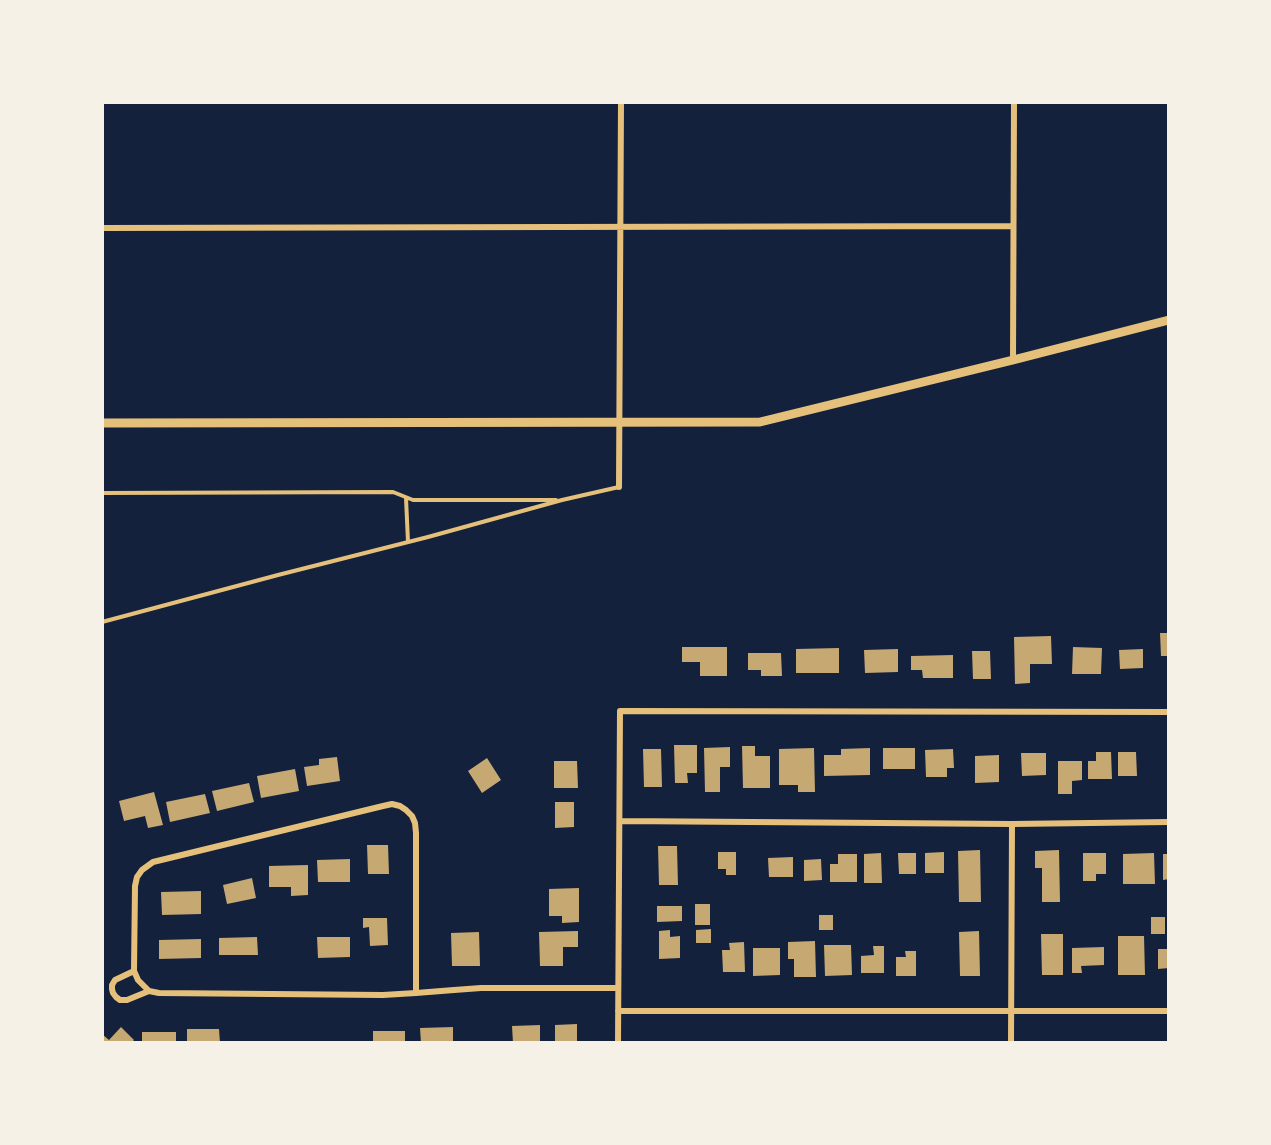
<!DOCTYPE html>
<html>
<head>
<meta charset="utf-8">
<style>
  body { margin:0 }
  #map { position:relative; width:1271px; height:1145px; overflow:hidden; background:#14213d; font-family:"DejaVu Sans",sans-serif }
  canvas { display:block }
  .frame { position:absolute; inset:0; border:104px solid #f6f1e7; pointer-events:none }
</style>
</head>
<body>
<div id="map">
<canvas width="1271" height="1145"></canvas>
<div class="frame"></div>
</div>
<script>
const c = document.querySelector('canvas').getContext('2d');
c.lineJoin = 'round';
function fillPath(path, color) {
  c.fillStyle = color;
  c.fill(path, 'evenodd');
}
function shape(rows) {
  const path = new Path2D();
  for (const r of rows) {
    path.moveTo(r[0], r[1]);
    for (let i = 2; i < r.length; i += 2) path.lineTo(r[i], r[i + 1]);
  }
  return path;
}
function trace(path, color, width, dash) {
  c.strokeStyle = color;
  c.lineWidth = width;
  c.lineCap = dash ? 'butt' : 'round';
  c.setLineDash(dash || []);
  c.stroke(path);
}
fillPath(shape([
  [1160,633,1169,633,1169,656,1161,656],
  [1051,636,1052,664,1030,664,1030,683,1015,684,1014,637],
  [682,647,727,647,727,676,700,676,700,662,682,662],
  [1073,647,1102,648,1101,674,1072,674],
  [839,648,839,673,796,673,796,649],
  [898,649,898,672,865,673,864,650],
  [1143,649,1143,668,1120,669,1119,650],
  [972,651,990,651,991,679,973,679],
  [748,653,781,653,782,676,761,676,761,670,748,670],
  [953,655,953,678,923,678,922,670,911,670,911,656],
  [674,745,697,745,697,773,687,773,688,783,675,783],
  [742,746,755,746,755,756,770,756,770,788,743,788],
  [730,747,730,767,720,767,720,792,705,792,704,748],
  [814,748,815,792,798,792,798,785,779,785,779,749],
  [870,748,870,775,824,776,824,755,841,755,841,749],
  [883,748,915,748,915,769,883,769],
  [643,749,661,749,662,787,644,787],
  [953,749,954,768,947,768,947,777,926,777,925,750],
  [1096,752,1111,752,1112,779,1088,779,1088,761,1096,761],
  [1118,752,1136,752,1137,776,1118,776],
  [1021,753,1046,753,1046,775,1022,776],
  [999,755,999,782,975,783,975,756],
  [337,757,340,781,307,786,304,767,319,765,319,759],
  [487,758,501,780,482,793,468,771],
  [554,761,577,761,578,788,554,788],
  [1058,761,1082,761,1082,780,1072,781,1072,794,1058,794],
  [295,769,299,791,261,798,257,776],
  [249,783,254,802,217,811,212,791],
  [154,792,163,825,148,828,145,816,124,821,119,801],
  [205,794,210,813,170,822,166,802],
  [555,802,574,802,574,827,555,828],
  [367,845,388,845,389,874,368,874],
  [658,846,677,846,678,885,659,885],
  [980,850,981,902,959,902,958,851],
  [1059,850,1060,902,1042,902,1042,868,1035,868,1035,851],
  [718,852,736,852,736,875,726,875,726,869,718,869],
  [944,852,944,873,925,873,925,853],
  [881,853,882,883,864,883,864,854],
  [898,853,916,853,916,874,899,874],
  [1083,853,1106,853,1106,874,1096,874,1096,881,1083,881],
  [1154,853,1155,884,1123,884,1123,854],
  [838,854,857,854,857,882,830,882,830,864,838,864],
  [1163,854,1169,854,1169,879,1163,880],
  [793,857,793,877,769,877,768,858],
  [350,859,350,882,318,882,317,860],
  [821,859,822,880,804,881,804,860],
  [308,865,308,895,291,896,291,887,269,887,269,866],
  [252,878,256,898,227,904,223,885],
  [579,888,579,922,562,923,562,916,549,916,549,889],
  [201,891,201,914,162,915,161,892],
  [695,904,710,904,710,925,695,925],
  [657,906,682,906,682,921,657,922],
  [819,915,833,915,833,930,819,930],
  [1151,917,1165,917,1165,934,1151,934],
  [363,918,387,918,388,945,370,946,369,927,363,928],
  [711,929,711,943,696,943,696,930],
  [670,930,670,937,680,936,680,958,659,959,659,931],
  [578,931,578,947,563,947,563,966,540,966,539,932],
  [979,931,980,976,960,976,959,932],
  [479,932,480,966,452,966,451,933],
  [1041,934,1063,934,1063,975,1042,975],
  [1118,936,1144,936,1145,975,1118,975],
  [257,937,258,955,219,955,219,938],
  [317,937,350,937,350,957,318,958],
  [201,939,201,958,159,959,159,940],
  [815,941,816,977,794,977,794,959,788,959,788,942],
  [744,942,745,972,723,972,722,950,730,950,729,943],
  [824,945,851,945,852,975,825,976],
  [873,946,884,946,884,973,861,973,861,956,874,955],
  [1104,947,1104,965,1081,966,1082,973,1072,973,1072,948],
  [753,948,780,948,780,975,753,976],
  [1158,949,1169,949,1169,968,1158,969],
  [905,951,916,951,916,976,896,976,896,957,906,957],
  [577,1024,577,1043,555,1043,555,1025],
  [540,1025,540,1043,513,1043,512,1026],
  [121,1027,134,1040,131,1043,102,1043,102,1034,109,1040],
  [453,1027,453,1043,421,1043,420,1028],
  [187,1029,219,1029,220,1043,187,1043],
  [373,1031,405,1031,405,1043,373,1043],
  [142,1032,176,1032,176,1043,142,1043]
]), '#c6a872');
trace(shape([
  [406,498,408,542],
  [102,507,102,493,393,492,413,500,556,500],
  [102,622,278,575,428,537,562,500,619,487]
]), '#e5c07b', 4);
trace(shape([
  [102,228,1013,226],
  [1013,360,1014,102],
  [619,487,621,102],
  [620,821,1012,824,1169,822],
  [134,971,115,980,112,985,112,989,113,993,116,997,120,1000,127,1000,149,991],
  [416,993,416,833,415,823,412,816,406,810,400,806,392,804,383,806,153,862,142,870,137,877,135,886,134,971,138,980,149,991,159,993,383,995,416,993,454,990,481,988,618,988],
  [618,1011,1169,1011],
  [618,1043,620,711,1169,712],
  [1011,1043,1012,824]
]), '#e5c07b', 6);
trace(shape([
  [102,423,760,422,1013,360,1169,320]
]), '#e5c07b', 9);
</script>
</body>
</html>
